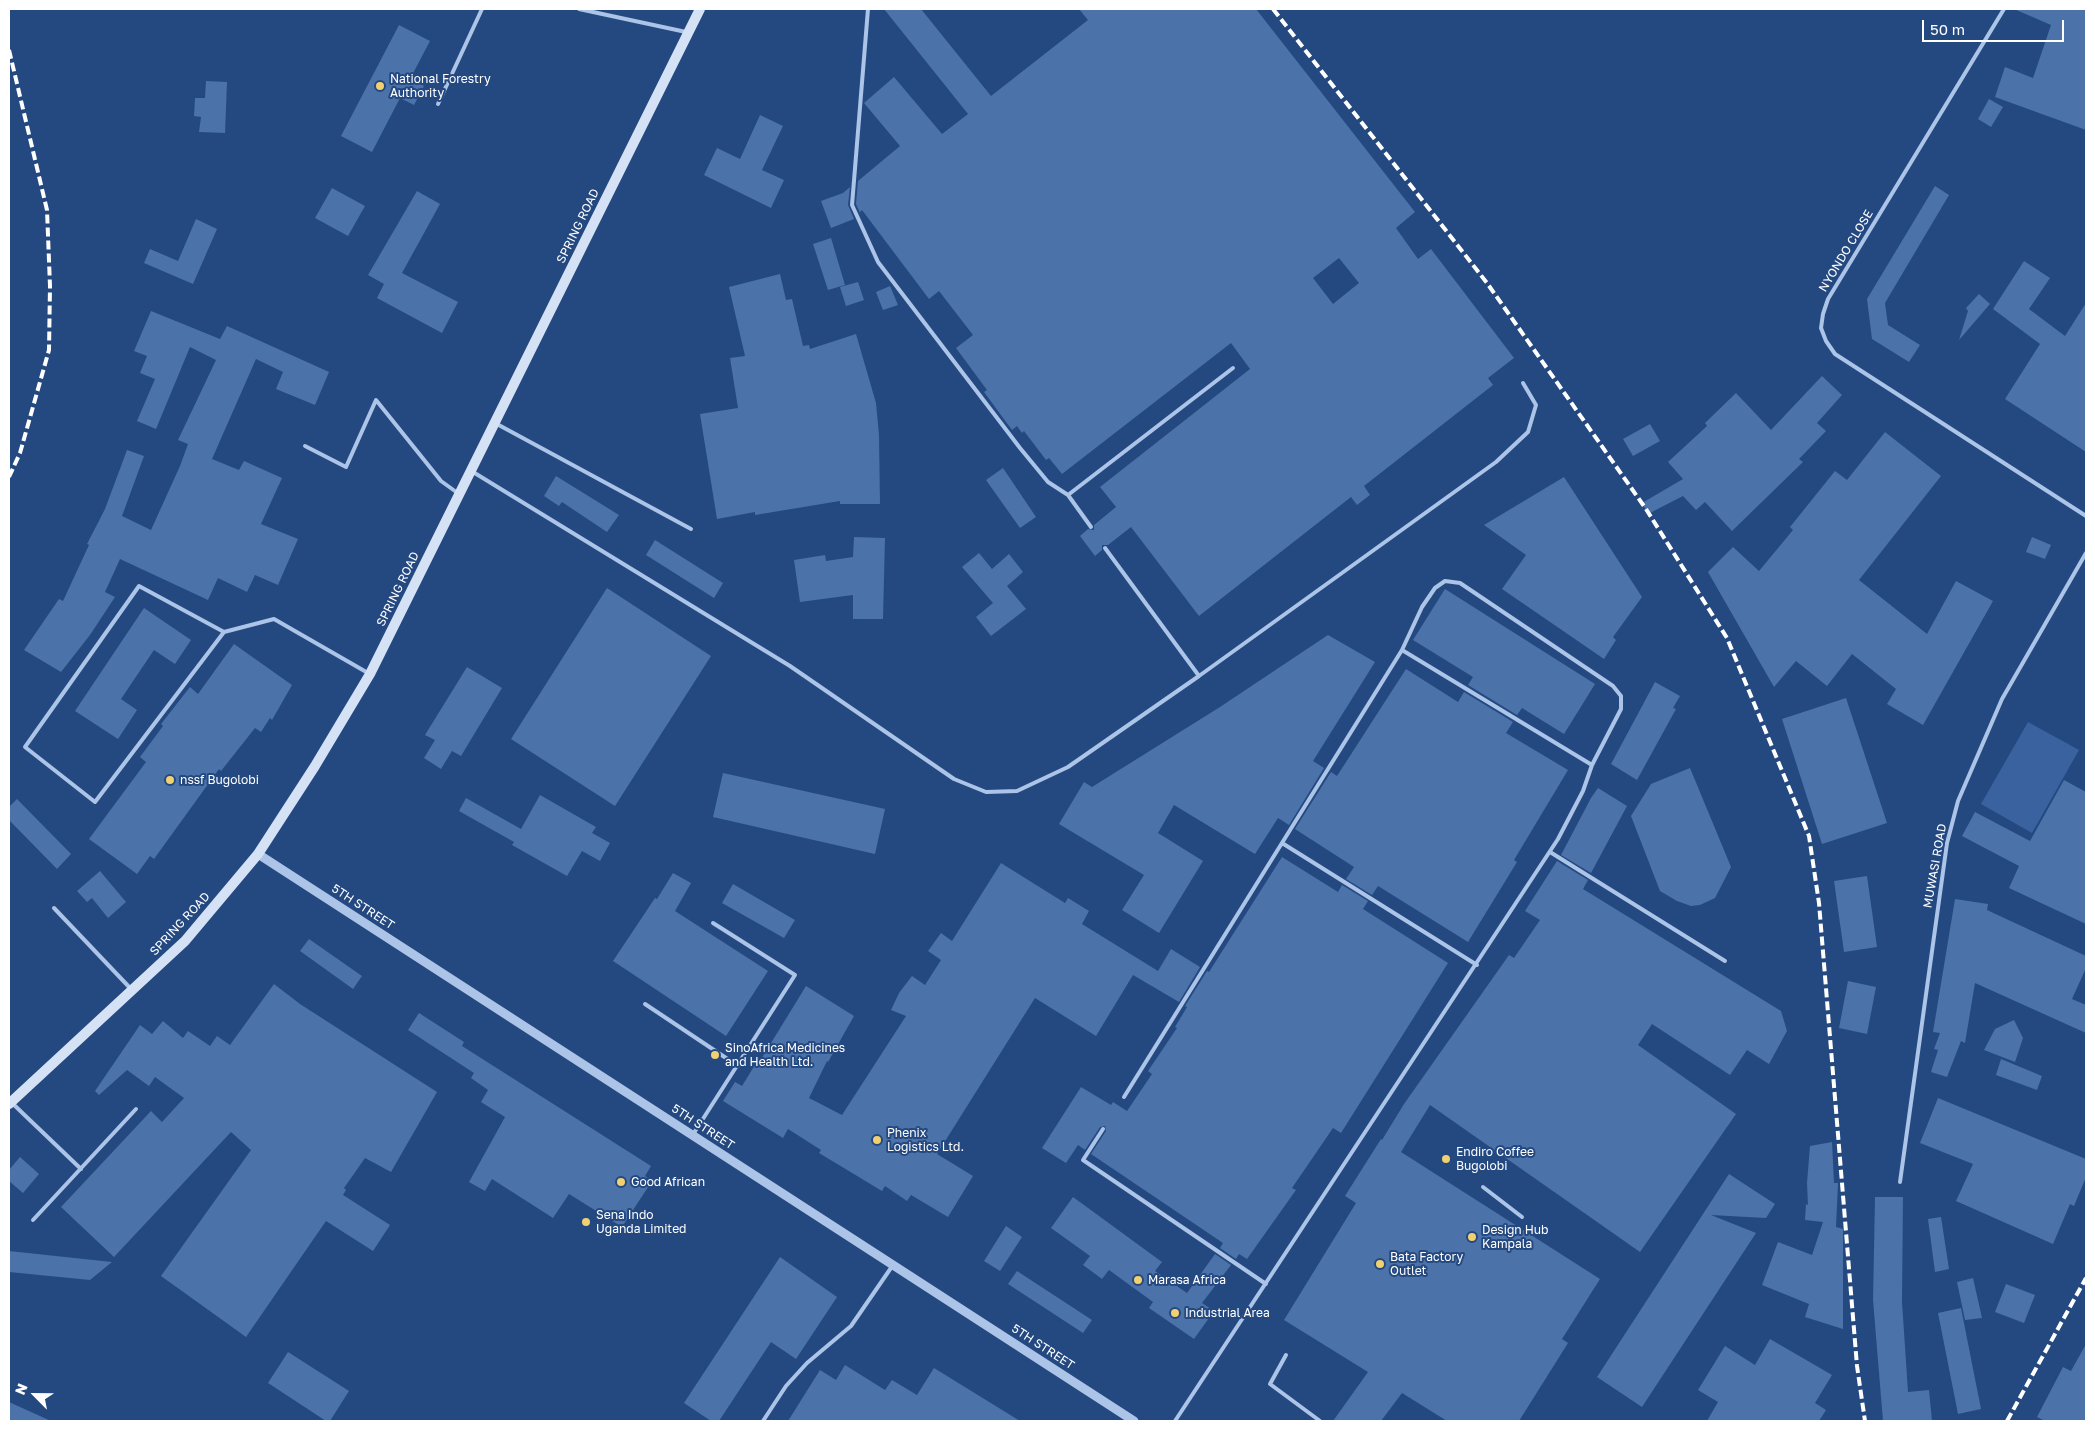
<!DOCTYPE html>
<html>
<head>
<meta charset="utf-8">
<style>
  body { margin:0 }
  #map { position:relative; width:2095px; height:1430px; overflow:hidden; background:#244981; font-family:"Golos Text",sans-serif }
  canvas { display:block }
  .frame { position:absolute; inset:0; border:10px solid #fff; pointer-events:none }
  .north { position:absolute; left:10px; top:1370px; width:50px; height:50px; -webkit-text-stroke:4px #244981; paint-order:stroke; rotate:293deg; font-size:14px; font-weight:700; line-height:20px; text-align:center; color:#fff }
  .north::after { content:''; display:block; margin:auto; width:18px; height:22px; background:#fff; clip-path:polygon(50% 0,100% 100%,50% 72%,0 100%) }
  .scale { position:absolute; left:1922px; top:20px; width:142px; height:22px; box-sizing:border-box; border:2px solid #fff; border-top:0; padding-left:6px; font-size:15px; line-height:18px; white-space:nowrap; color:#fff; -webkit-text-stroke:4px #244981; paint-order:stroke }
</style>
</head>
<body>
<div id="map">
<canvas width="2095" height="1430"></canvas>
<div class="frame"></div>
<div class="north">N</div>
<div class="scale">50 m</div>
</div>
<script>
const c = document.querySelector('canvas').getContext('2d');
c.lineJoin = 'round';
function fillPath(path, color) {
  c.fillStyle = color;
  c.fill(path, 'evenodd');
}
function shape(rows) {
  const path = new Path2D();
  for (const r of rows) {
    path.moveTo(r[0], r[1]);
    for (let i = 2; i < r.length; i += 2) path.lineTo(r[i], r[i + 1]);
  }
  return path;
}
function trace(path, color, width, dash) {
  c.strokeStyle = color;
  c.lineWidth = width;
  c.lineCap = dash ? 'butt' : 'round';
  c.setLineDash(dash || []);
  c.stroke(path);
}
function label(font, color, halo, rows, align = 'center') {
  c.font = font + ' "Golos Text",sans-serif';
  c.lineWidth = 4;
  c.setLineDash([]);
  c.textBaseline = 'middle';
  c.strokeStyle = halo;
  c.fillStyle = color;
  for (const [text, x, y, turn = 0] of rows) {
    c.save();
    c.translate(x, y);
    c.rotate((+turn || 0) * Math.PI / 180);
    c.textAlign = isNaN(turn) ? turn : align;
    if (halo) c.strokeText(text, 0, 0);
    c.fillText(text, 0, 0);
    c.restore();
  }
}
fillPath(shape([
  [2028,722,2079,750,2032,833,1981,804]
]), '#39629f');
fillPath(shape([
  [884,9,921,9,991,96,1088,20,1079,9,1256,9,1415,212,1396,228,1418,259,1431,249,1514,358,1488,378,1493,385,1364,486,1370,495,1357,505,1351,497,1199,616,1131,527,1108,545,1102,545,1102,550,1095,556,1080,536,1088,529,1094,530,1094,525,1116,507,1100,487,1250,369,1231,343,1062,474,1049,458,1046,460,1024,431,1022,433,1017,426,1012,430,984,392,987,390,956,348,973,335,939,291,929,299,862,210,860,212,862,217,856,204,858,181,900,146,864,103,894,77,942,134,968,114],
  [1339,258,1359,283,1333,304,1313,278],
  [2014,9,2086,9,2086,130,1995,97,2005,67,2033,78,2051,25],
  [399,25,430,41,410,79,424,86,414,105,400,98,372,152,341,136],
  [206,81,227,82,225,133,199,132,201,117,194,116,195,98,205,98],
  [1989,99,2003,107,1991,127,1978,119],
  [760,115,783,126,762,170,784,180,771,208,704,175,717,148,740,159],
  [1935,186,1949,195,1885,303,1888,325,1920,345,1909,362,1872,339,1867,299],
  [850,187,848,205,854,219,831,228,821,201,843,193],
  [332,188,365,206,348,236,315,218],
  [417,191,440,204,402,273,458,302,442,333,377,298,384,284,368,275],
  [196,219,217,229,193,284,144,263,150,249,178,261],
  [831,238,845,285,828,290,813,244],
  [2024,261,2050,278,2029,309,2065,336,2086,303,2086,452,2005,399,2040,344,1993,309],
  [780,274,786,300,792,299,803,346,809,345,810,349,856,334,876,403,879,435,880,504,840,504,840,501,755,515,755,512,717,519,700,414,738,408,730,358,745,356,729,287],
  [858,282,864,300,846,306,840,287],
  [890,286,898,305,883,310,876,292],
  [1979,294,1990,304,1959,340,1968,311,1966,308],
  [151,311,220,339,227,326,329,372,315,405,276,389,283,372,256,359,212,459,239,470,244,461,282,478,261,524,298,539,278,585,255,575,247,592,218,578,208,600,120,559,105,592,115,597,90,635,61,672,24,650,59,599,63,601,89,545,87,544,105,509,127,450,144,456,122,516,151,530,180,466,188,444,178,440,216,360,190,347,156,429,137,421,155,379,140,373,147,356,134,351],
  [1822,376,1842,395,1817,423,1826,431,1799,459,1803,462,1732,531,1705,502,1696,510,1683,496,1648,514,1642,503,1683,479,1668,462,1707,426,1705,423,1736,393,1771,430],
  [1650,424,1660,441,1633,456,1623,439],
  [1885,432,1941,476,1859,580,1927,634,1956,581,1993,601,1923,725,1887,704,1896,689,1852,654,1827,686,1796,661,1774,687,1708,572,1733,547,1759,571,1793,530,1790,527,1835,471,1847,480],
  [1003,468,1036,517,1020,528,986,480],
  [556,476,619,515,607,532,562,502,559,506,544,496],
  [1564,477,1642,597,1613,637,1616,640,1604,659,1502,589,1526,555,1484,525],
  [854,537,885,538,883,619,853,619,853,595,800,602,794,560,825,555,826,561,853,557],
  [2032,537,2051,545,2045,559,2026,552],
  [655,540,723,583,714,598,646,555],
  [979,553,992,569,1009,554,1023,572,1007,586,1026,609,991,636,976,617,993,603,962,567],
  [607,588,711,656,615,806,511,739],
  [1445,589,1595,684,1564,734,1522,708,1517,715,1468,685,1473,677,1413,640],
  [144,608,191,640,175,664,154,650,121,699,137,710,118,739,75,711],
  [1328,635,1375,662,1313,761,1324,768,1289,825,1278,818,1255,854,1174,805,1158,833,1203,861,1159,933,1122,910,1144,875,1059,824,1084,782,1092,787,1220,707],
  [234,644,292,685,272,720,270,718,261,732,255,728,221,771,219,769,154,859,150,856,137,874,89,839,146,762,140,757,163,726,161,724,190,687,198,694],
  [467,667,502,688,461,756,452,751,441,769,424,758,435,740,425,735],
  [1406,669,1458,702,1464,692,1513,722,1506,733,1568,770,1514,860,1517,862,1468,942,1378,886,1372,895,1346,879,1354,867,1295,829,1331,772,1337,776],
  [1655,682,1680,696,1673,708,1676,709,1637,780,1611,764],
  [1846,698,1887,823,1822,844,1782,719],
  [1690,768,1731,867,1715,898,1700,905,1691,906,1677,901,1660,891,1631,816,1651,784],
  [723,773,885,809,875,854,713,817],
  [2064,780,2086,792,2086,924,2009,888,2019,866,1962,836,1975,812,2030,841],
  [1598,788,1627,806,1591,873,1561,855,1591,798],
  [540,795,596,827,592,833,610,843,600,861,582,851,567,876,512,845,514,842,459,811,466,798,521,829],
  [17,799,71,854,57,869,9,820,9,807],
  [1282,857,1338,892,1342,885,1368,901,1363,909,1448,963,1341,1133,1333,1128,1292,1188,1296,1190,1247,1259,1239,1254,1236,1259,1220,1248,1223,1243,1091,1154,1106,1131,1105,1126,1100,1127,1085,1150,1078,1145,1066,1163,1042,1148,1081,1087,1111,1105,1113,1102,1127,1111,1152,1074,1148,1071,1177,1028,1175,1027,1187,1007,1185,1006,1207,971,1209,972],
  [1557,861,1588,880,1583,889,1781,1011,1787,1031,1769,1064,1747,1050,1730,1075,1652,1024,1638,1045,1736,1114,1640,1252,1430,1105,1401,1152,1600,1279,1562,1339,1568,1343,1519,1421,1447,1421,1402,1393,1381,1421,1333,1421,1368,1372,1284,1320,1356,1203,1345,1196,1381,1139,1382,1140,1404,1104,1509,955,1514,958,1540,920,1525,911],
  [1001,863,1065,903,1068,898,1089,911,1082,924,1158,971,1171,949,1200,967,1179,1002,1133,975,1096,1036,1035,998,937,1154,973,1176,948,1217,911,1195,907,1201,885,1186,882,1191,819,1153,821,1150,788,1129,783,1138,723,1101,735,1082,742,1086,758,1060,760,1061,806,986,854,1016,828,1062,827,1061,809,1098,842,1115,906,1016,891,1010,899,993,912,976,925,985,941,960,928,951,941,933,952,941],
  [100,871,126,902,108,918,92,898,87,902,77,891],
  [673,873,691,883,675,911,768,971,726,1036,613,961,655,898,657,899],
  [1867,876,1877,947,1844,952,1834,881],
  [733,884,795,920,784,938,722,903],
  [1955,899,1988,904,1987,910,2086,956,2086,968,2072,999,2086,1005,2086,1033,1975,983,1965,1043,1961,1041,1947,1077,1931,1072,1938,1050,1934,1049,1940,1033,1933,1032],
  [309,939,362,976,353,989,300,951],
  [1848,981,1876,987,1867,1034,1839,1028],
  [274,984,300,1004,437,1092,391,1172,365,1158,344,1188,346,1190,343,1195,390,1225,373,1251,326,1221,246,1337,161,1276,251,1150,231,1132,114,1257,61,1207,151,1111,162,1122,184,1098,155,1077,149,1086,127,1070,99,1095,95,1091,140,1025,152,1034,163,1021,183,1038,188,1031,210,1046,217,1036,230,1045],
  [419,1013,464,1042,462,1046,651,1166,645,1176,652,1181,622,1227,569,1194,553,1218,492,1179,485,1191,469,1182,505,1117,481,1102,488,1090,471,1078,474,1073,408,1030],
  [2014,1020,2023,1038,2015,1062,1984,1050,1995,1029],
  [2001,1059,2042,1076,2037,1090,1996,1075],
  [1938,1098,2086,1159,2086,1177,2074,1206,2070,1204,2053,1244,1956,1201,1973,1164,1920,1143],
  [1832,1142,1834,1183,1838,1183,1836,1227,1843,1229,1843,1329,1805,1317,1809,1304,1762,1285,1778,1242,1812,1255,1823,1222,1805,1220,1806,1204,1808,1205,1807,1183,1810,1146],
  [20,1157,39,1174,23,1193,9,1181,9,1170],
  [1729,1174,1775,1204,1766,1218,1711,1215,1756,1233,1642,1407,1597,1377],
  [1073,1197,1162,1262,1155,1271,1187,1293,1215,1254,1231,1265,1202,1303,1214,1311,1194,1339,1149,1308,1153,1302,1109,1270,1102,1279,1083,1265,1090,1256,1051,1228],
  [1875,1197,1903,1197,1902,1302,1908,1392,1929,1390,1932,1421,1883,1421,1873,1300],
  [1941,1217,1949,1269,1935,1272,1928,1219],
  [1006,1226,1022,1237,1000,1271,984,1261],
  [9,1251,112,1262,90,1280,9,1272],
  [780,1257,837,1297,796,1359,771,1342,719,1421,711,1421,684,1403],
  [1017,1271,1092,1320,1083,1333,1008,1284],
  [1973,1278,1982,1318,1965,1320,1957,1282],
  [2006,1284,2035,1295,2024,1323,1995,1312],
  [1961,1308,1981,1409,1958,1414,1938,1313],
  [1770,1339,1832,1375,1815,1403,1826,1410,1819,1421,1707,1421,1718,1402,1698,1390,1725,1346,1755,1365],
  [2086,1344,2086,1421,2045,1421,2037,1417,2063,1367,2071,1371],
  [288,1352,349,1391,330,1421,326,1421,268,1383],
  [845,1365,885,1390,892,1380,917,1395,934,1368,1020,1421,788,1421,820,1370,836,1380],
  [9,1402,51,1421,9,1421]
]), '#4c72aa');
trace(shape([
  [579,9,686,32],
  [868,9,852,205,878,262,1020,448,1048,482,1068,495,1091,527],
  [2004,9,1828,299,1823,314,1821,328,1826,341,1835,354,2086,516],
  [438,104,482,9],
  [495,423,691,529],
  [305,446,346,467,376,400,441,481,459,494],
  [473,472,790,666,954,779,986,792,1017,791,1068,767,1199,676],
  [1068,495,1233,368],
  [1105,548,1199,676,1496,462,1528,432,1536,405,1523,383],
  [224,632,95,802,25,747,139,586,224,632,274,619,368,673],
  [1402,650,1422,607,1435,588,1445,581,1460,583,1613,686,1621,696,1621,709,1592,765],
  [1282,843,1477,965],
  [1550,852,1725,961],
  [54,908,131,989],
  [645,1004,738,1066],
  [1124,1097,1402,650,1592,765,1583,791,1558,839,1175,1421],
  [12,1103,81,1169],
  [1103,1129,1083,1160,1266,1284],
  [692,1136,795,975,713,923],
  [1900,1182,1947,843,1958,801,2002,699,2086,553],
  [1483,1187,1522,1217],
  [33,1220,136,1109],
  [1286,1355,1270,1384,1320,1421],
  [763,1421,786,1386,807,1363,851,1326,893,1265]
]), '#abc4e7', 4);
trace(shape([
  [258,854,1134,1421]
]), '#abc4e7', 9);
trace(shape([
  [9,1104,185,941,258,854,315,766,370,674,700,9]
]), '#d5e2f6', 10);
trace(shape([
  [1273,9,1487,283,1646,509,1727,638,1809,836,1819,903,1857,1366,1865,1421],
  [9,50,47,210,50,286,49,350,20,453,9,477],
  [2007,1421,2086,1278]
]), '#fff', 4, [9, 4]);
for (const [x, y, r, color] of [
  [380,86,5,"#f1d16f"],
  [170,780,5,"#f1d16f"],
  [715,1055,5,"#f1d16f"],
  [877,1140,5,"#f1d16f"],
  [1446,1159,5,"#f1d16f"],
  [621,1182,5,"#f1d16f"],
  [586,1222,5,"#f1d16f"],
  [1472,1237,5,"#f1d16f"],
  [1380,1264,5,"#f1d16f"],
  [1138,1280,5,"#f1d16f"],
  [1175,1313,5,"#f1d16f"]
]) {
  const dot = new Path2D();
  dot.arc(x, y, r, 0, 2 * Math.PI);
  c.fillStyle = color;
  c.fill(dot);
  trace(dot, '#244981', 2);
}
label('12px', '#fff', '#244981', [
  ["National Forestry",390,79],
  ["Authority",390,93],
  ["nssf Bugolobi",180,780],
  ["SinoAfrica Medicines",725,1048],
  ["and Health Ltd.",725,1062],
  ["Phenix",887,1133],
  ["Logistics Ltd.",887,1147],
  ["Endiro Coffee",1456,1152],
  ["Bugolobi",1456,1166],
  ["Good African",631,1182],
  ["Sena Indo",596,1215],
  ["Uganda Limited",596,1229],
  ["Design Hub",1482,1230],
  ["Kampala",1482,1244],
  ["Bata Factory",1390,1257],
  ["Outlet",1390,1271],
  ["Marasa Africa",1148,1280],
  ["Industrial Area",1185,1313]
], 'left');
label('12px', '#fff', '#244981', [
  ["SPRING ROAD",578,226,-64],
  ["NYONDO CLOSE",1846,251,-59],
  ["SPRING ROAD",398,589,-64],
  ["MUWASI ROAD",1935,866,-80],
  ["5TH STREET",363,907,33],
  ["SPRING ROAD",180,924,-47],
  ["5TH STREET",703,1127,33],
  ["5TH STREET",1043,1347,33]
]);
</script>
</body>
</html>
